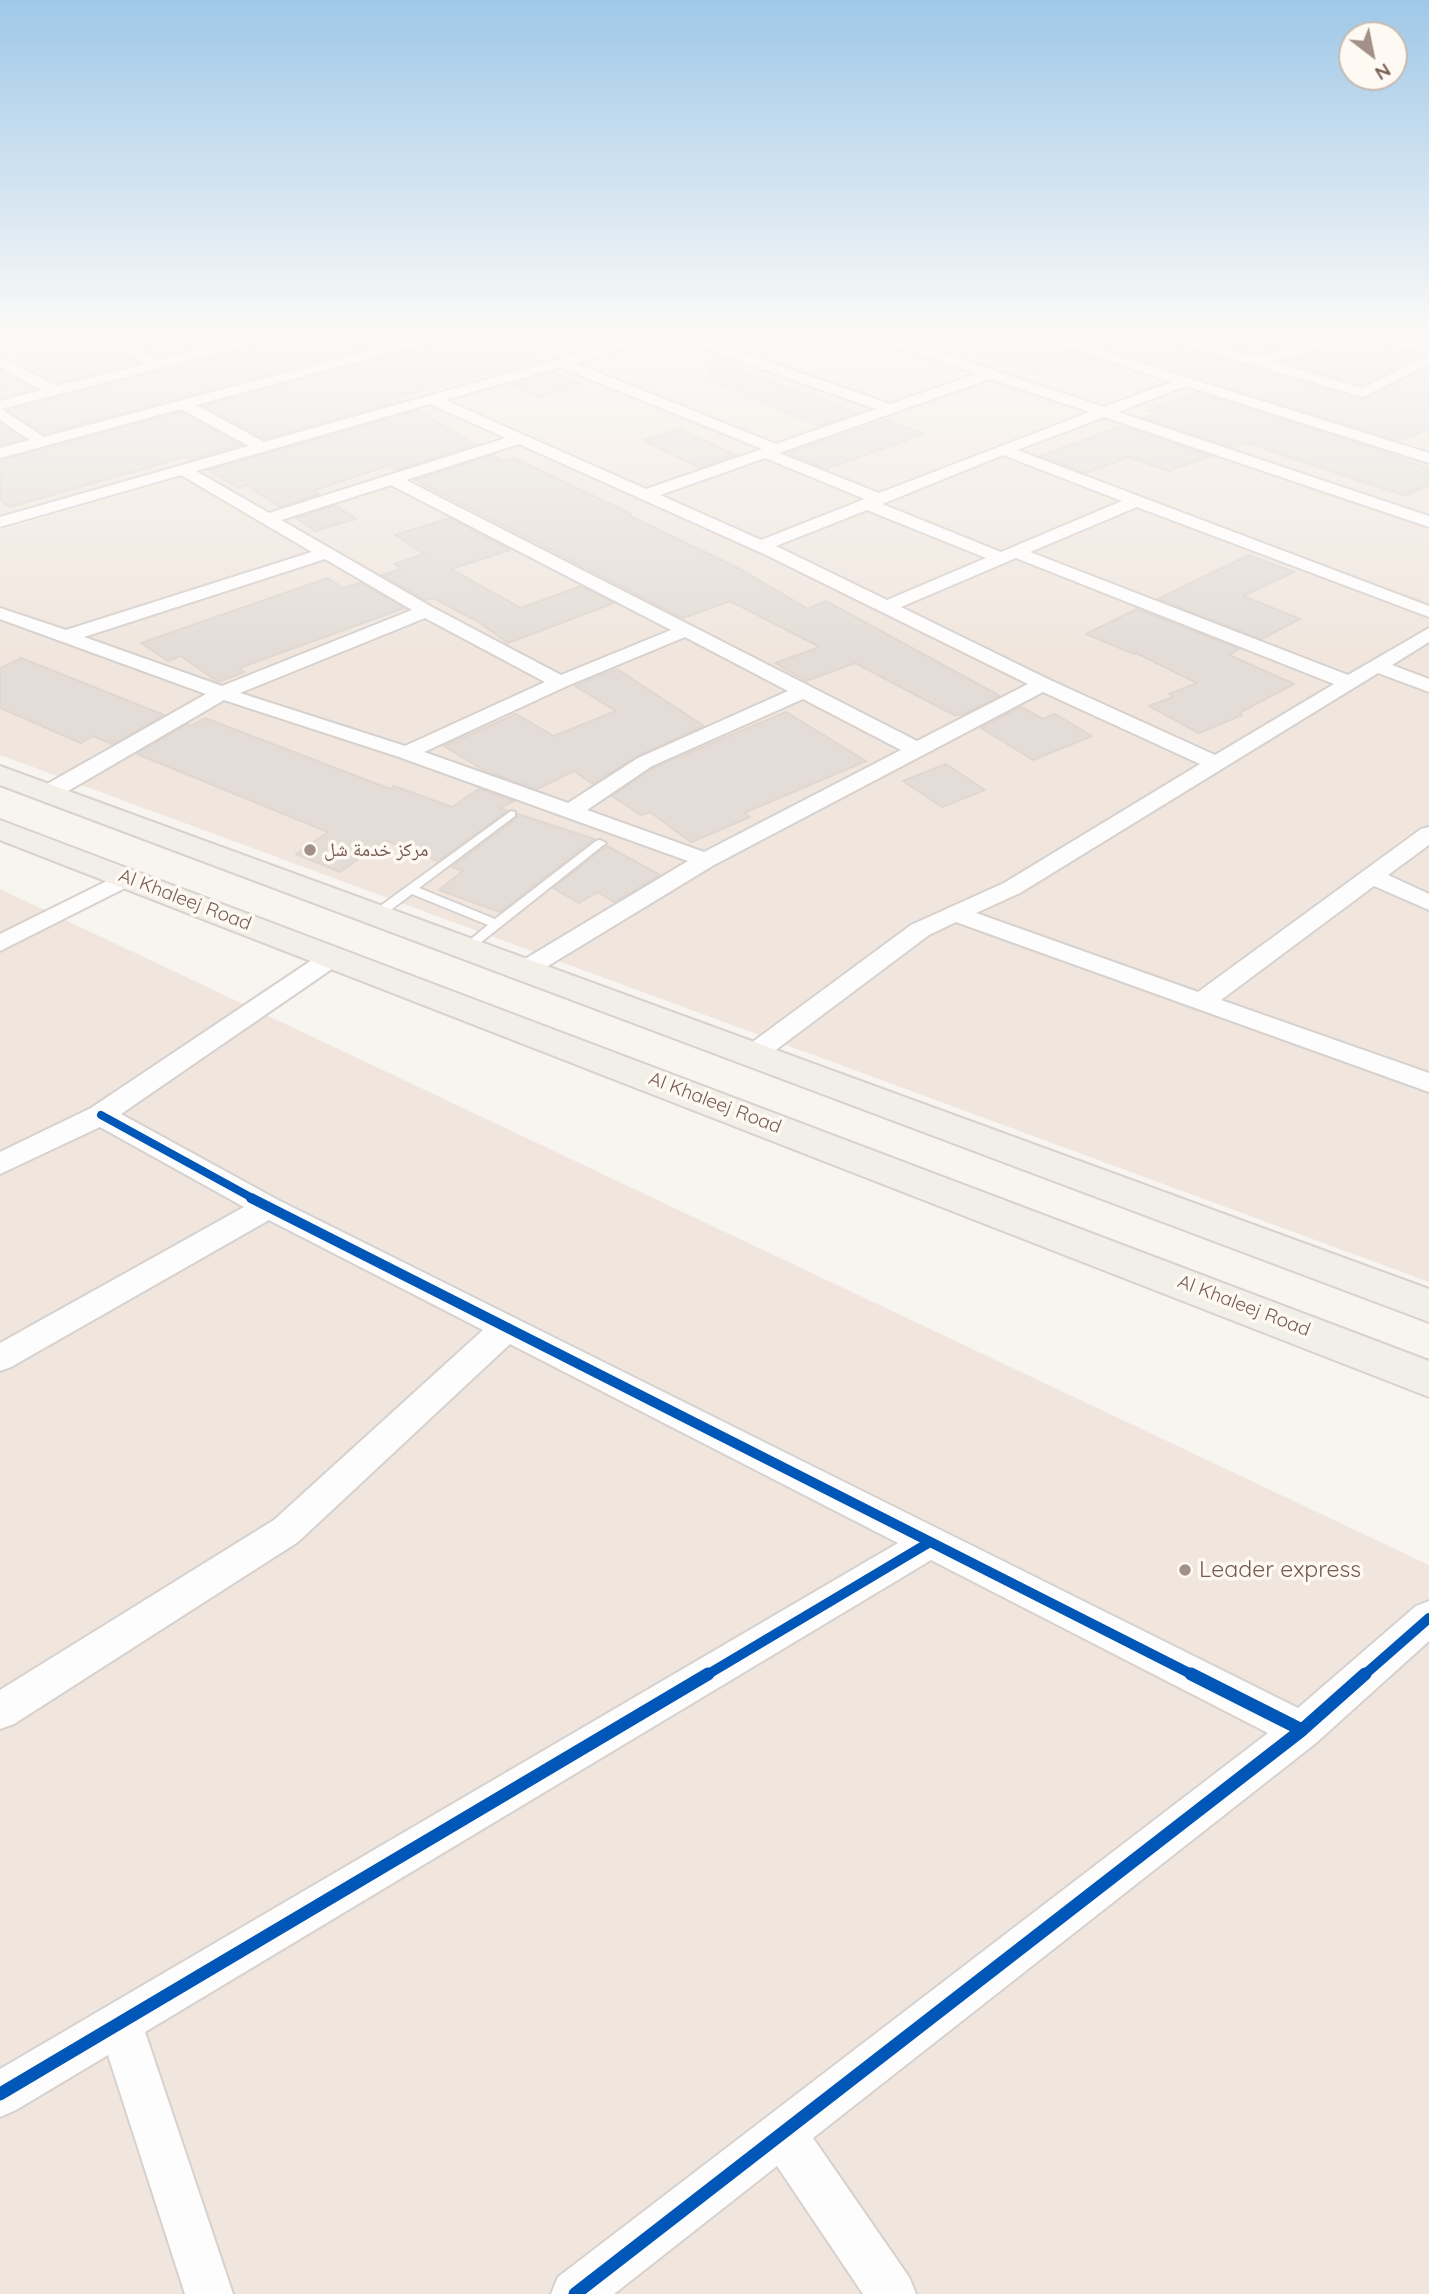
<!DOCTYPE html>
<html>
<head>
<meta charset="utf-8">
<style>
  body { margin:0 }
  #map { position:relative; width:1429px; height:2294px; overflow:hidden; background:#f8f4f0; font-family:Quicksand,sans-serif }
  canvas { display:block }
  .north { position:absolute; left:1338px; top:21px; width:70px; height:70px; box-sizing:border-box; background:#fef9f2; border:2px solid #c7bab2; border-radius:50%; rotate:148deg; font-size:19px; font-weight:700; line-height:28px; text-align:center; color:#755b51 }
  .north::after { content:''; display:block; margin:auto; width:24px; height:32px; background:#a39189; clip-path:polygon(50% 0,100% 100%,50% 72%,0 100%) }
</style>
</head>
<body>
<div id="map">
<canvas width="1429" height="2294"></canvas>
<div class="north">N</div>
</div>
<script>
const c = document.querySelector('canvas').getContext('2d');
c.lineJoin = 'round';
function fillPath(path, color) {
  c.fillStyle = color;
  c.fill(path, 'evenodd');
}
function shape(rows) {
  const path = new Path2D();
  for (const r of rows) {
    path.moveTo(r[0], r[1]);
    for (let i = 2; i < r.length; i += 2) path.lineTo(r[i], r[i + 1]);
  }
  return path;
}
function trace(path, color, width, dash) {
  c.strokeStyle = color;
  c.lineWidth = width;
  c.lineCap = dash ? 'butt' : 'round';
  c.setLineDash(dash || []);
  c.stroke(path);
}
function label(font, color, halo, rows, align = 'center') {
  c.font = font + ' Quicksand,"Noto Naskh Arabic",sans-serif';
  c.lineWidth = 7;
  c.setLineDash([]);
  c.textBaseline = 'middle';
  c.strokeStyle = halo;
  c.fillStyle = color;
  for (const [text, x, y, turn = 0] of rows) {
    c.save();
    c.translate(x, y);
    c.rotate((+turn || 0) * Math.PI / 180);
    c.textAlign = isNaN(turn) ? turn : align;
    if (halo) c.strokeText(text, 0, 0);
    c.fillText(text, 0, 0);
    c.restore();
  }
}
fillPath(shape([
  [0,333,651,333,0,516],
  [676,333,1429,333,1429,1282,0,755,0,530],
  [0,889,1429,1565,1429,2294,0,2294]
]), '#f0e6de');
const building = shape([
  [0,333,95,333,138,363,56,383,13,361,26,358,0,338,0,333],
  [117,333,257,333,158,357,117,333],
  [290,333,425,333,44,434,7,410,286,339,290,333],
  [458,333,585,333,586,340,529,356,533,358,526,360,534,363,395,397,401,401,264,439,203,406,454,339,458,333],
  [927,333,1021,333,1023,335,1094,359,1036,375,1002,361,998,362,927,333],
  [1051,333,1150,333,1154,339,1362,400,1429,367,1429,429,1398,441,1051,333],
  [1181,333,1325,333,1289,347,1252,353,1181,333],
  [1350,333,1354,333,1358,339,1423,355,1362,385,1282,362,1300,358,1348,338,1350,333],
  [715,360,806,395,810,394,857,413,820,426,707,379,715,360],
  [0,370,35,389,0,398,0,370],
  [552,372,582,385,539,397,511,384,552,372],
  [1196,392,1379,450,1429,469,1429,484,1406,496,1246,443,1232,447,1143,418,1156,413,1148,411,1196,392],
  [417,410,476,445,397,470,389,465,313,491,319,494,279,507,247,485,238,488,208,470,417,410],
  [181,412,242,445,190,460,185,457,10,507,0,500,0,460,181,412],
  [886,420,924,434,825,469,787,453,886,420],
  [0,423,24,439,0,445,0,423],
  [1122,426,1210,456,1169,471,1129,457,1085,473,1040,456,1122,426],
  [680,429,735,455,700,468,643,440,680,429],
  [493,455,503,461,514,458,631,514,628,515,740,569,808,609,826,601,1000,696,961,715,954,715,855,663,806,681,775,663,820,647,730,601,683,618,415,480,493,455],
  [335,505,356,519,315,531,296,518,335,505],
  [450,518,510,550,451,569,521,608,581,586,614,603,508,643,477,621,433,598,426,600,382,575,402,569,394,564,424,554,395,535,450,518],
  [1249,555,1294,572,1243,596,1300,619,1261,639,1158,599,1249,555],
  [328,578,343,588,360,583,404,608,239,668,244,672,218,682,181,656,168,661,141,643,328,578],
  [1137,609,1239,649,1229,655,1294,684,1239,713,1242,715,1199,733,1149,706,1173,697,1169,694,1197,683,1136,653,1134,654,1086,634,1137,609],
  [21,658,164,715,112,744,93,736,81,743,0,708,0,668,21,658],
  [617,669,704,726,637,756,593,784,574,771,537,789,485,771,444,746,516,714,554,736,616,711,575,686,617,669],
  [1021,707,1043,719,1055,714,1092,736,1033,760,981,728,1021,707],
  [786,712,866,761,744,813,750,817,691,842,650,812,641,815,612,796,653,768,786,712],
  [205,718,390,789,394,786,452,807,479,789,514,801,499,808,507,811,438,861,385,840,340,872,296,854,328,832,137,754,188,724,191,726,205,718],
  [946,764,985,790,942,807,903,781,946,764],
  [518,814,594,839,500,912,439,890,463,871,452,867,517,818,518,814],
  [607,846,660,875,614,902,598,892,579,903,553,888,607,846]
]);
fillPath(building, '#e4ddd7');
trace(building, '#e0d7d2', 2);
const lane = shape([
  [511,811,515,812,515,816,419,888,495,919,596,841,600,840,606,843,470,951,462,951,460,948,488,925,412,894,380,918,372,918,372,912,511,811]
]);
const street = shape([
  [97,333,112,333,158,360,266,333,287,333,285,336,1,409,44,437,434,333,455,333,453,336,196,405,264,442,652,333,684,333,890,404,977,374,864,336,863,333,881,333,1104,407,1172,382,1024,333,1043,333,1429,453,1429,463,1186,386,1118,412,1429,516,1429,527,1104,417,1017,450,1429,606,1429,617,1137,507,1030,552,1348,675,1429,628,1429,642,1392,665,1429,679,1429,692,1378,673,1020,893,976,913,1198,992,1421,829,1429,827,1429,845,1388,875,1429,894,1429,910,1374,886,1221,1000,1429,1073,1429,1092,956,922,929,935,761,1061,752,1064,743,1061,739,1055,743,1049,911,925,1004,883,1200,764,1043,692,714,865,533,975,524,978,515,975,512,970,515,965,688,861,399,757,224,700,56,798,40,798,37,793,40,788,206,694,0,619,0,608,66,630,312,552,181,475,0,527,0,517,249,446,181,409,0,458,0,448,30,440,0,420,0,401,42,390,0,367,0,357,56,386,145,364,97,333],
  [668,336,876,409,776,444,575,363,668,336],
  [560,367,762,449,646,489,445,400,560,367],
  [990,379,1090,412,879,493,779,453,990,379],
  [430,404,506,438,269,513,196,471,430,404],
  [519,444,764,554,1028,684,917,741,406,480,519,444],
  [1003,455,1122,501,1001,552,882,504,1003,455],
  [765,458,865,499,761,540,660,495,765,458],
  [391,485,671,630,561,675,432,607,281,520,391,485],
  [867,510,986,558,887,600,776,546,867,510],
  [1016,558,1334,684,1215,755,1050,680,901,607,1016,558],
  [325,559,412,610,222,686,84,637,325,559],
  [425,618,545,682,405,746,240,693,425,618],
  [685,637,788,691,638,758,568,803,424,752,567,686,685,637],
  [803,699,901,750,704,852,587,810,652,766,803,699],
  [1153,333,1173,333,1252,356,1290,350,1331,333,1348,333,1347,336,1299,356,1270,361,1362,388,1429,355,1429,364,1363,397,1155,336,1153,333],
  [1357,333,1378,333,1429,346,1429,354,1359,336,1357,333],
  [127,871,135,873,139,878,135,883,0,951,0,934,127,871],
  [333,950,342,952,345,957,342,962,121,1114,278,1200,1298,1708,1416,1606,1429,1601,1429,1641,1316,1743,813,2138,909,2277,916,2294,863,2294,777,2166,614,2294,551,2294,558,2277,1268,1733,931,1560,145,2032,233,2294,185,2294,108,2055,16,2110,0,2117,0,2069,898,1543,510,1344,298,1542,14,1724,0,1729,0,1690,274,1520,483,1330,269,1220,11,1367,0,1371,0,1343,244,1207,100,1127,0,1174,0,1152,91,1108,324,952,333,950]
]);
const primary = shape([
  [0,766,1429,1289,1429,1322,0,785,0,766],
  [0,820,1429,1361,1429,1397,0,840,0,820]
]);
trace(lane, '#d7d1ce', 4);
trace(street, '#d7d1ce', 4);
trace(primary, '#d9d1cd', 4);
fillPath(lane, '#fefdfd');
fillPath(street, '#fefdfd');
fillPath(primary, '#f2eee8');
trace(shape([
  [101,1115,254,1199]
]), '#0057b8', 8);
trace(shape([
  [251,1198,1195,1676],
  [705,1676,930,1542],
  [1363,1676,1429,1618]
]), '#0057b8', 10);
trace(shape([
  [1191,1674,1302,1730],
  [0,2094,708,1674],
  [575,2294,1302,1730,1365,1674]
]), '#0057b8', 13);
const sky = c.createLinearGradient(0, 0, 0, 654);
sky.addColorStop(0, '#9fc8e8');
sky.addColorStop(0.51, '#fcfaf8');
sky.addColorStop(1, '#fcfaf800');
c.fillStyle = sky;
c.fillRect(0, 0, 1429, 654);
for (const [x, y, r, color] of [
  [310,850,7,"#a39189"],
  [1185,1570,7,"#a39189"]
]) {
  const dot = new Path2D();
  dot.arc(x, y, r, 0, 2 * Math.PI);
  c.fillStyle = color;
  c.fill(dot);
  trace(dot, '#fef9f2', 2.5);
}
label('19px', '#755b51', '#fef9f2', [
  ["مركز خدمة شل",324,850]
], 'left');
label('19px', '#755b51', '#fef9f2', [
  ["Al Khaleej Road",185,900,21],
  ["Al Khaleej Road",715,1103,21],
  ["Al Khaleej Road",1244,1306,21]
]);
label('23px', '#755b51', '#fef9f2', [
  ["Leader express",1199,1570]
], 'left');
</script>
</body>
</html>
